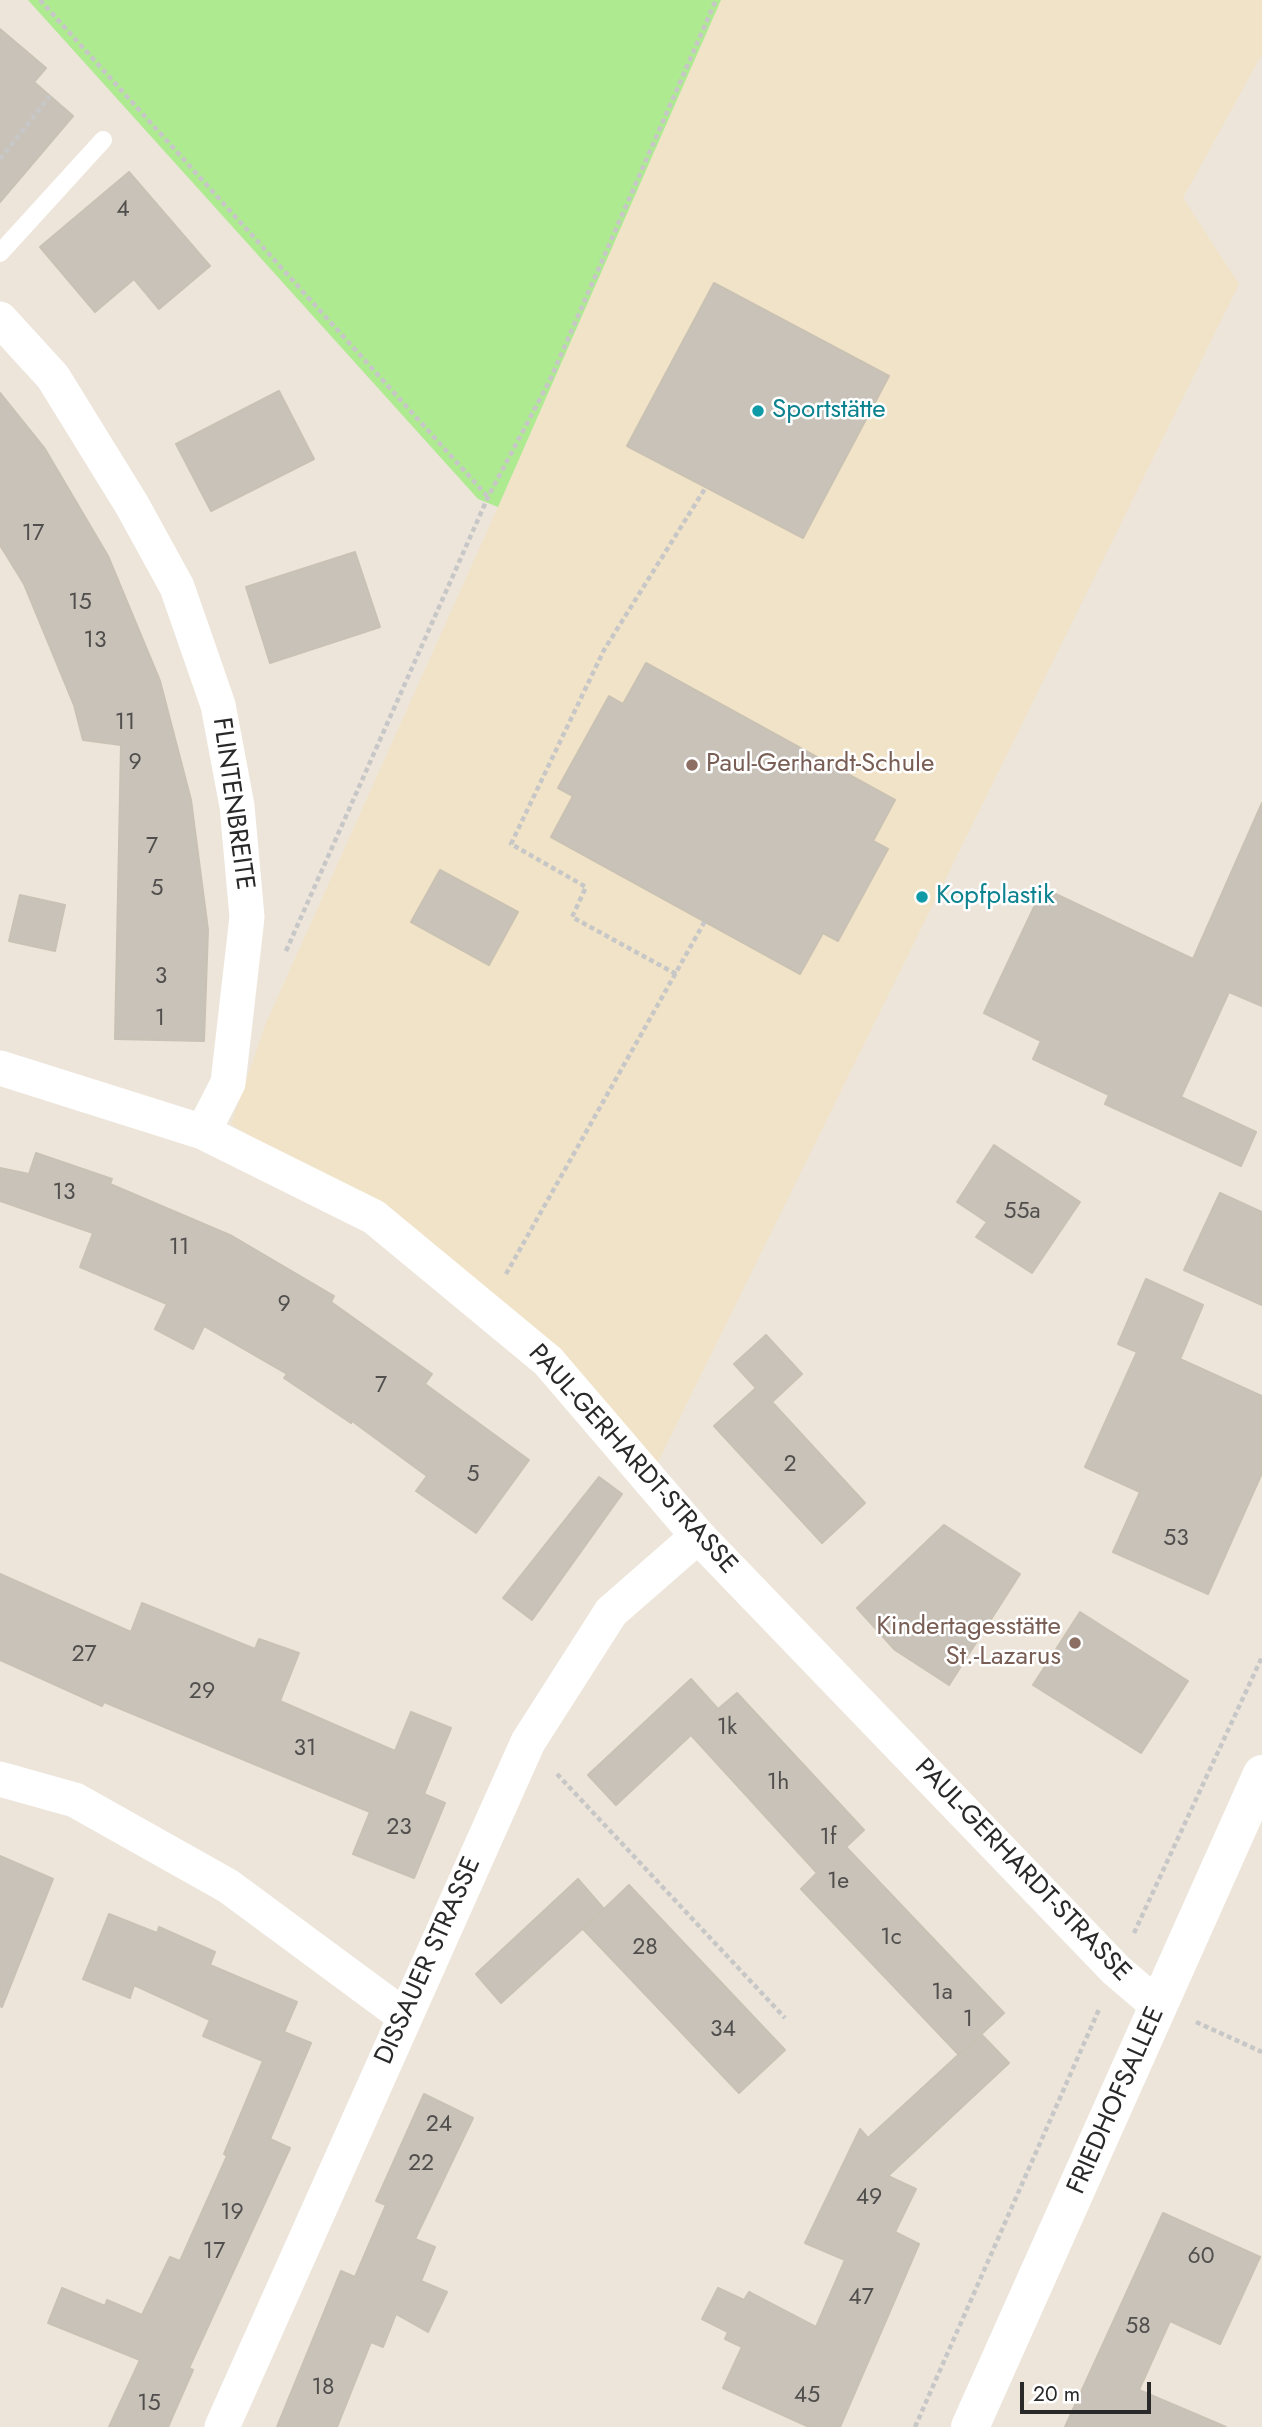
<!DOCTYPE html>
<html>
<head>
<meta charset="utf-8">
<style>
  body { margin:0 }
  #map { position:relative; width:1262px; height:2427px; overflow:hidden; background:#ede5da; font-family:Jost,sans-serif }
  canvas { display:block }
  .scale { position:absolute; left:1020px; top:2382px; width:131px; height:32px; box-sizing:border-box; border:4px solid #292929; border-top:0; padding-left:9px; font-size:21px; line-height:24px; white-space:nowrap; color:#292929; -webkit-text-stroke:5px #fff; paint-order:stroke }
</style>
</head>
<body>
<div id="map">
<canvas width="1262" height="2427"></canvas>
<div class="scale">20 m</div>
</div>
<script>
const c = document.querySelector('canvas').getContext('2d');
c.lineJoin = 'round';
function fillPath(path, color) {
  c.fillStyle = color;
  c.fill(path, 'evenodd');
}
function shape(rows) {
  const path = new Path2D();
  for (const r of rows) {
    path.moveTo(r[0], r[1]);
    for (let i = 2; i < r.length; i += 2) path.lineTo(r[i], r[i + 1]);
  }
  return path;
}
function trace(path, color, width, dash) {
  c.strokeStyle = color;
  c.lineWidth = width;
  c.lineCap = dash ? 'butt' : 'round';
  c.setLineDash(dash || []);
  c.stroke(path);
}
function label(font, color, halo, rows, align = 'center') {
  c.font = font + ' Jost,sans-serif';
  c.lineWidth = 5;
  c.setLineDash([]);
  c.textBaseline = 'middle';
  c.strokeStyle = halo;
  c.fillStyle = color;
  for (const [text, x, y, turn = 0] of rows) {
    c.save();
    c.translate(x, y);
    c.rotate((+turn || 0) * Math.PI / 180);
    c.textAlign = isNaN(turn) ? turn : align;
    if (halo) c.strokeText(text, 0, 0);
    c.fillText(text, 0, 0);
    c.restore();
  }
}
fillPath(shape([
  [721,0,1262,0,1262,54,1183,198,1239,284,656,1466,374,1216,231,1124,266,1023,498,507]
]), '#f1e3c7');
fillPath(shape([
  [28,0,721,0,498,507,478,499]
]), '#aeea90');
const building = shape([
  [0,29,46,68,34,82,73,116,0,202,0,29],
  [129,172,210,266,159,309,134,279,95,312,40,247,129,172],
  [714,283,889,376,803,538,627,446,714,283],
  [279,391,314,459,211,511,176,444,279,391],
  [0,393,45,449,108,556,160,681,191,800,208,930,204,1041,115,1039,121,745,83,740,74,705,24,584,0,545,0,393],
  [355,552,380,627,270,663,246,587,355,552],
  [646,663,895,800,873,841,888,849,838,941,823,933,800,974,551,837,573,796,558,788,609,696,623,704,646,663],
  [1262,803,1262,1006,1229,992,1181,1097,1256,1132,1241,1166,1105,1104,1109,1095,1033,1059,1041,1041,984,1013,1043,888,1193,959,1262,803],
  [440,870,518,912,489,965,411,922,440,870],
  [20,895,65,905,55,951,9,941,20,895],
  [994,1145,1080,1202,1032,1273,976,1237,987,1222,957,1202,994,1145],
  [36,1153,112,1179,110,1184,232,1236,334,1296,331,1302,432,1374,425,1384,529,1460,476,1533,416,1491,427,1476,352,1421,351,1423,284,1378,287,1374,204,1326,193,1349,155,1329,167,1304,80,1267,93,1233,0,1201,0,1168,29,1174,36,1153],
  [1220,1193,1262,1212,1262,1305,1184,1270,1220,1193],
  [1146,1279,1203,1305,1180,1359,1262,1396,1262,1473,1208,1594,1113,1552,1140,1492,1085,1467,1137,1352,1118,1344,1146,1279],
  [766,1335,802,1374,772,1402,865,1503,822,1543,714,1426,756,1388,734,1364,766,1335],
  [599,1477,622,1494,532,1620,503,1598,599,1477],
  [944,1525,1020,1574,949,1685,895,1650,857,1608,944,1525],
  [0,1574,131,1632,142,1603,255,1649,259,1639,299,1653,280,1701,395,1751,411,1712,451,1728,424,1794,445,1803,414,1878,353,1854,370,1812,104,1702,102,1706,0,1660,0,1574],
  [1080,1612,1188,1681,1141,1753,1033,1685,1080,1612],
  [691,1679,718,1709,737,1693,864,1830,846,1847,1004,2013,959,2055,801,1889,817,1873,691,1735,616,1805,588,1775,691,1679],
  [0,1856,53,1879,2,2007,0,2006,0,1856],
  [578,1879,604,1909,629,1885,785,2050,739,2093,583,1929,602,1911,501,2003,476,1974,578,1879],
  [109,1914,157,1933,159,1927,215,1952,210,1965,297,2002,284,2032,311,2043,270,2139,290,2148,189,2368,193,2370,168,2427,109,2427,140,2360,48,2323,62,2288,105,2306,107,2300,142,2315,170,2257,180,2261,227,2156,224,2154,263,2061,203,2036,210,2020,134,1985,130,1998,83,1979,109,1914],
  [981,2034,1009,2063,888,2176,916,2189,895,2232,919,2244,840,2427,809,2427,723,2388,742,2347,725,2339,728,2332,702,2319,718,2288,744,2300,749,2292,816,2327,845,2260,805,2243,860,2129,868,2138,981,2034],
  [424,2094,473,2118,415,2239,435,2247,421,2281,447,2292,428,2332,396,2314,383,2347,371,2342,337,2427,277,2427,341,2271,355,2277,386,2205,376,2201,424,2094],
  [1163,2213,1260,2257,1220,2344,1170,2321,1139,2390,1226,2427,1065,2427,1163,2213]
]);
fillPath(building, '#c8c2b9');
trace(building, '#c9c1b3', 2);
trace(shape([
  [40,0,488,497],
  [0,159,50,96],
  [286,951,488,497,550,380,716,0],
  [676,974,572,917,586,887,511,844,604,650,706,487],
  [506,1274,705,921],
  [557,1774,785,2018],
  [1134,1933,1262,1657],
  [1196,2022,1262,2052],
  [915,2427,1100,2007]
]), '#c7c7c7', 4.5, [5, 3.5]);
trace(shape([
  [0,253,103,140]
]), '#fff', 18);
trace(shape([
  [0,319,53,377,132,505,177,587,218,705,237,806,247,917,228,1083,203,1132],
  [0,1068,203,1132,374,1217,548,1361,698,1536,1116,1970,1158,2006],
  [0,1779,75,1800,228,1886,404,2016],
  [222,2427,528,1742,611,1612,698,1536]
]), '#fff', 35);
trace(shape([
  [970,2427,1262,1774]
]), '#fff', 38);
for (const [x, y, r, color] of [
  [758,411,7,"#0f9aa8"],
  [692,765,7,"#8d6e63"],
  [922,897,7,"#0f9aa8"],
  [1075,1643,7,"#8d6e63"]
]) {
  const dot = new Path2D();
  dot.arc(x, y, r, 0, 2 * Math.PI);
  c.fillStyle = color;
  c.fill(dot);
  trace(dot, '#fff', 2.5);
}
label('23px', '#514f4d', null, [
  ["4",123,210],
  ["17",33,534],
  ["15",80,603],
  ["13",95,641],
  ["11",125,723],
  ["9",135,763],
  ["7",152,847],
  ["5",157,889],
  ["3",161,977],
  ["1",160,1019],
  ["13",64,1193],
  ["55a",1022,1212],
  ["11",179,1248],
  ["9",284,1305],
  ["7",381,1386],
  ["2",790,1465],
  ["5",473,1475],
  ["53",1176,1539],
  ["27",84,1655],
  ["29",202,1692],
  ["1k",727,1728],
  ["31",305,1749],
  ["1h",778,1783],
  ["23",399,1828],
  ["1f",828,1838],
  ["1e",838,1882],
  ["1c",891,1938],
  ["28",645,1948],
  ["1a",942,1993],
  ["1",968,2020],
  ["34",723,2030],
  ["24",439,2125],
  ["22",421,2164],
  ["49",869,2198],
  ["19",232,2213],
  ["17",214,2252],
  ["60",1201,2257],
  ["47",861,2298],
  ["58",1138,2327],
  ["18",323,2388],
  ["45",807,2396],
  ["15",149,2404]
]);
label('26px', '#0d838f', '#fff', [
  ["Sportstätte",772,411],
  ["Kopfplastik",936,897]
], 'left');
label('26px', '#785e54', '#fff', [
  ["Paul-Gerhardt-Schule",706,765],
  ["Kindertagesstätte",1061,1628,"right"],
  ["St.-Lazarus",1061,1658,"right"]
], 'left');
label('26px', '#292929', '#fff', [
  ["FLINTENBREITE",232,804,82],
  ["PAUL-GERHARDT-STRASSE",632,1460,48],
  ["PAUL-GERHARDT-STRASSE",1022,1871,46],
  ["DISSAUER STRASSE",429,1961,-66],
  ["FRIEDHOFSALLEE",1117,2101,-66]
]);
</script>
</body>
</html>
